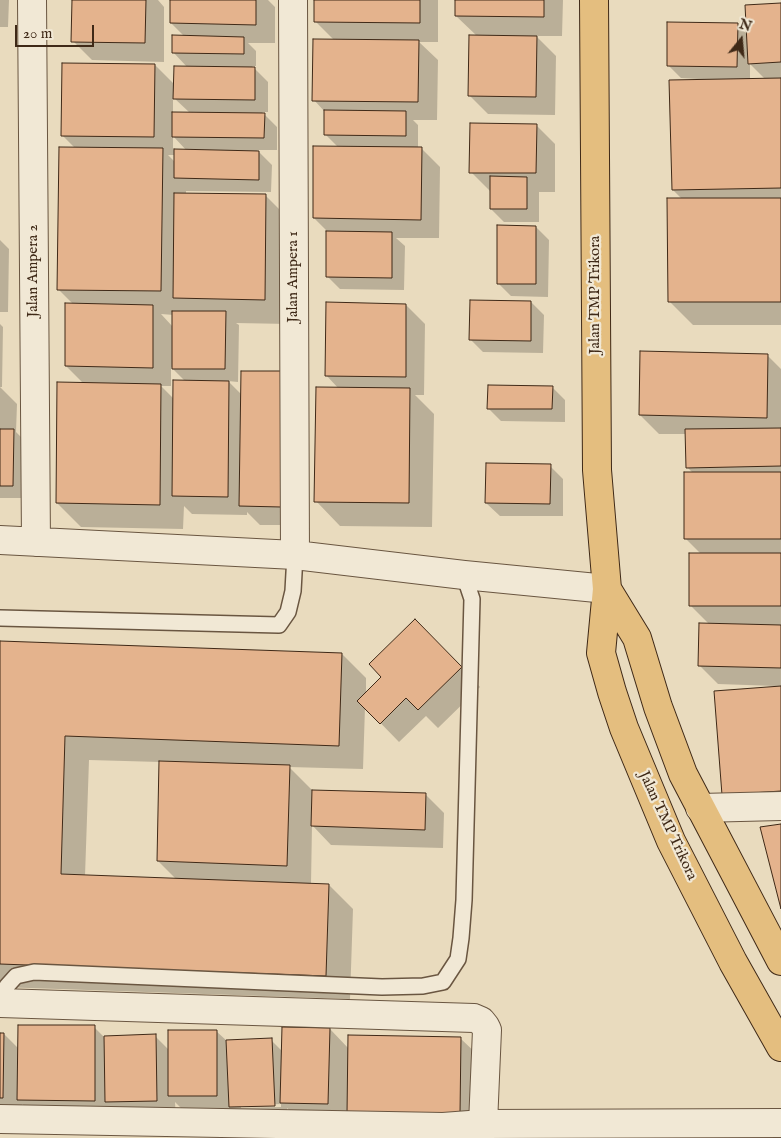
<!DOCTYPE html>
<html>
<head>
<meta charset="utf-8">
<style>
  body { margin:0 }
  #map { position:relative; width:781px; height:1138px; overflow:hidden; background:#e9dbbe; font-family:"IM FELL English",serif }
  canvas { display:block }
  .north { position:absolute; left:716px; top:15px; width:50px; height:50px; -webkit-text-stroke:4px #f1e8d5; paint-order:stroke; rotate:17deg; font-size:14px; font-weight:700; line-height:20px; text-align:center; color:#3f2917 }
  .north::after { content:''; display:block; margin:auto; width:18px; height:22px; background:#3f2917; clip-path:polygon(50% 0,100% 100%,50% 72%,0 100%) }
  .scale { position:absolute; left:15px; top:25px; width:79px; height:22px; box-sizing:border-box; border:2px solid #3f2917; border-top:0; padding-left:6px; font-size:15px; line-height:18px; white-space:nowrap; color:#3f2917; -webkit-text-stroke:4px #f1e8d5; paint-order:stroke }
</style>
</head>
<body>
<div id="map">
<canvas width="781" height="1138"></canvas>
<div class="north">N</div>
<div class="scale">20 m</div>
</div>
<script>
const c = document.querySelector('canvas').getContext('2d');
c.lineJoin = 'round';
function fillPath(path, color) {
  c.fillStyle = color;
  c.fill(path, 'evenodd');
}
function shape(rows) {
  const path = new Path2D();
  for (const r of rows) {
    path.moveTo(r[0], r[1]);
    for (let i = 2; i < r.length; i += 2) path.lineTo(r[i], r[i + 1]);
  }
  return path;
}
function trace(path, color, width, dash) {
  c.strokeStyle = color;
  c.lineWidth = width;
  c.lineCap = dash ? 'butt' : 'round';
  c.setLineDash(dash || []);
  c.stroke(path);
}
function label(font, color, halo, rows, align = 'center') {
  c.font = font + ' "IM FELL English",serif';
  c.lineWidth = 4.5;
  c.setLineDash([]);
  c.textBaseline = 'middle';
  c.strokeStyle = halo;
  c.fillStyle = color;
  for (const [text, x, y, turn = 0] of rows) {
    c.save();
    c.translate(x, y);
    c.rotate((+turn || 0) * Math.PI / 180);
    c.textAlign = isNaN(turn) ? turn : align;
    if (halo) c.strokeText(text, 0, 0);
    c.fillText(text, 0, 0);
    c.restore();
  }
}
fillPath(shape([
  [0,0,9,0,8,27,0,27],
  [73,0,158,0,164,7,164,62,92,60,73,41],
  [171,0,268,0,275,7,275,43,248,43,256,51,256,66,252,66,268,82,268,112,262,112,277,127,277,150,257,150,272,165,271,192,186,191,186,194,266,196,290,220,289,324,236,323,239,325,238,382,228,381,242,395,300,525,260,525,247,512,247,515,192,514,184,506,183,529,81,527,57,503,84,384,66,366,74,305,58,289,75,148,62,135,155,65,175,85,188,68,173,52,185,37,171,23],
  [173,97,190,113,173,113],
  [173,136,187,151,173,150],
  [168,155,175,155,175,162],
  [161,314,174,315,173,327],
  [171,367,186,382,174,399,161,386,171,386],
  [316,0,438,0,438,42,419,42,438,60,437,120,413,120,418,125,418,148,421,148,440,167,439,238,396,238,405,246,404,290,340,289,327,276,328,232,314,218,338,147,325,134,325,112,314,100,334,40,315,21],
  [457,0,563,0,562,36,536,36,556,56,555,115,488,114,469,95,477,36,456,16],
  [781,5,781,325,693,325,669,301,682,199,673,190,698,79,681,78,668,65,737,25,748,35],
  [750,64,766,80,750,80],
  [536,125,555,144,555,192,539,192,539,222,504,222,491,209,491,191,490,191,471,172],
  [536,227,549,240,548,297,511,296,498,283],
  [0,240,9,249,8,312,0,312],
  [531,302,544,315,543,353,483,352,470,339],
  [406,305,425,324,424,395,415,395,434,414,432,527,340,526,316,501,339,389,326,375],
  [0,324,3,327,2,387,0,387],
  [767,355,781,369,781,816,723,795,775,686,718,684,699,665,709,624,690,605,701,554,685,538,693,473,687,467,686,434,659,434,640,415],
  [0,387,17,404,16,432,27,443,26,498,0,498],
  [552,387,565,400,565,422,501,421,488,408],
  [550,466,563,479,563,516,500,516,486,503],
  [415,621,480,687,438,728,426,716,399,742,365,707,363,769,289,767,313,791,425,794,444,813,443,848,331,845,312,825,311,884,329,885,353,909,350,999,0,987,0,642,342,654,366,678,366,694,383,677],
  [89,760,160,762,158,861,177,880,85,876],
  [94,1027,104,1037,155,1036,169,1050,216,1031,227,1041,271,1040,282,1051,330,1029,349,1049,460,1038,480,1057,479,1133,347,1123,300,1121,287,1108,287,1118,188,1115,175,1102,176,1119,38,1119,22,1104,22,1116,0,1116,0,1034,4,1034,19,1049],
  [281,1104,281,1107,241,1108,241,1106]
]), '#0003');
const building = shape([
  [72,0,146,0,145,43,71,42,72,0],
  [170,0,256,0,256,25,170,23,170,0],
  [314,0,420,0,420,23,314,22,314,0],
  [455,0,544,0,544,17,455,16,455,0],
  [781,3,781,62,748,64,745,5,781,3],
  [667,22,738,23,737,67,667,66,667,22],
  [172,35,244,37,244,54,172,53,172,35],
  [469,35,537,36,536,97,468,96,469,35],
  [313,39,419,40,418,102,312,101,313,39],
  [62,63,155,64,154,137,61,136,62,63],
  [174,66,255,67,255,100,173,99,174,66],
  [781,78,781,188,672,190,669,80,781,78],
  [324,110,406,111,406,136,324,135,324,110],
  [172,112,265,113,264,138,172,137,172,112],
  [470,123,537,124,536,173,469,173,470,123],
  [313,146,422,147,421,220,313,218,313,146],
  [59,147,163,148,161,291,57,290,59,147],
  [174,149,259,151,259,180,174,178,174,149],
  [490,176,527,177,527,209,490,209,490,176],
  [174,193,266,194,265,300,173,298,174,193],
  [667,198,781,198,781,302,668,302,667,198],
  [497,225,536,226,536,284,497,284,497,225],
  [326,231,392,232,392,278,326,277,326,231],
  [470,300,531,301,531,341,469,340,470,300],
  [326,302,406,304,406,377,325,376,326,302],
  [65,303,153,305,153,368,65,366,65,303],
  [172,311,226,311,225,369,172,369,172,311],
  [640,351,768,354,767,418,639,415,640,351],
  [241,371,283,371,281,507,239,506,241,371],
  [173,380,229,381,228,497,172,496,173,380],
  [57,382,161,384,160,505,56,503,57,382],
  [488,385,553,386,552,409,487,409,488,385],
  [316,387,410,388,409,503,314,502,316,387],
  [781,428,781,466,686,468,685,429,781,428],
  [0,429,14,429,13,486,0,486,0,429],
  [486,463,551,464,550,504,485,503,486,463],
  [684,472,781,472,781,539,684,539,684,472],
  [689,553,781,553,781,606,689,606,689,553],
  [415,619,462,667,418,710,406,698,380,724,357,701,381,677,369,664,415,619],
  [699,623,781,625,781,668,698,666,699,623],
  [0,641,342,653,339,746,65,736,61,874,329,884,326,976,0,964,0,641],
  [781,686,781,791,722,795,714,691,781,686],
  [159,761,290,765,287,866,157,861,159,761],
  [312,790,426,793,425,830,311,826,312,790],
  [781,824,781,909,760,827,781,824],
  [18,1025,95,1025,95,1101,17,1100,18,1025],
  [282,1027,330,1028,328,1104,280,1103,282,1027],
  [168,1030,217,1030,217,1096,168,1096,168,1030],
  [0,1033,4,1033,3,1098,0,1098,0,1033],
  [156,1034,157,1101,105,1102,104,1036,156,1034],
  [348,1035,461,1037,460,1114,347,1113,348,1035],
  [272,1038,275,1106,229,1107,226,1040,272,1038]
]);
fillPath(building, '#e4b38d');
trace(building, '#3f2917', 1);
const lane = shape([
  [0,618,279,625,288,612,293,591,295,555],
  [4,1003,7,986,16,976,34,972,382,987,423,986,443,982,458,959,461,938,464,900,472,599,464,575]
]);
const street = shape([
  [32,0,36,542],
  [293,0,295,555],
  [0,540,295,555,464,575,607,589],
  [700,808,781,806],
  [0,1003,474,1018,481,1021,485,1026,487,1030,483,1124],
  [0,1119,443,1127,483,1124,781,1123]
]);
const highway = shape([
  [594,0,597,470,607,589,601,653,612,692,624,728,671,841,733,962,781,1047],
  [607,589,637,638,658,707,683,774,781,961]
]);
trace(lane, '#6a5641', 18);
trace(street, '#6a5641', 30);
trace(highway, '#3f2917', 30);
trace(lane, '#f1e8d5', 15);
trace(street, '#f1e8d5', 28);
trace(highway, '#e4be7f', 28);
label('15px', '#3f2917', '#f1e8d5', [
  ["Jalan Ampera 2",34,271,-90],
  ["Jalan Ampera 1",294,277,-90],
  ["Jalan TMP Trikora",596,295,-90],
  ["Jalan TMP Trikora",667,826,65]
]);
</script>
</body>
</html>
